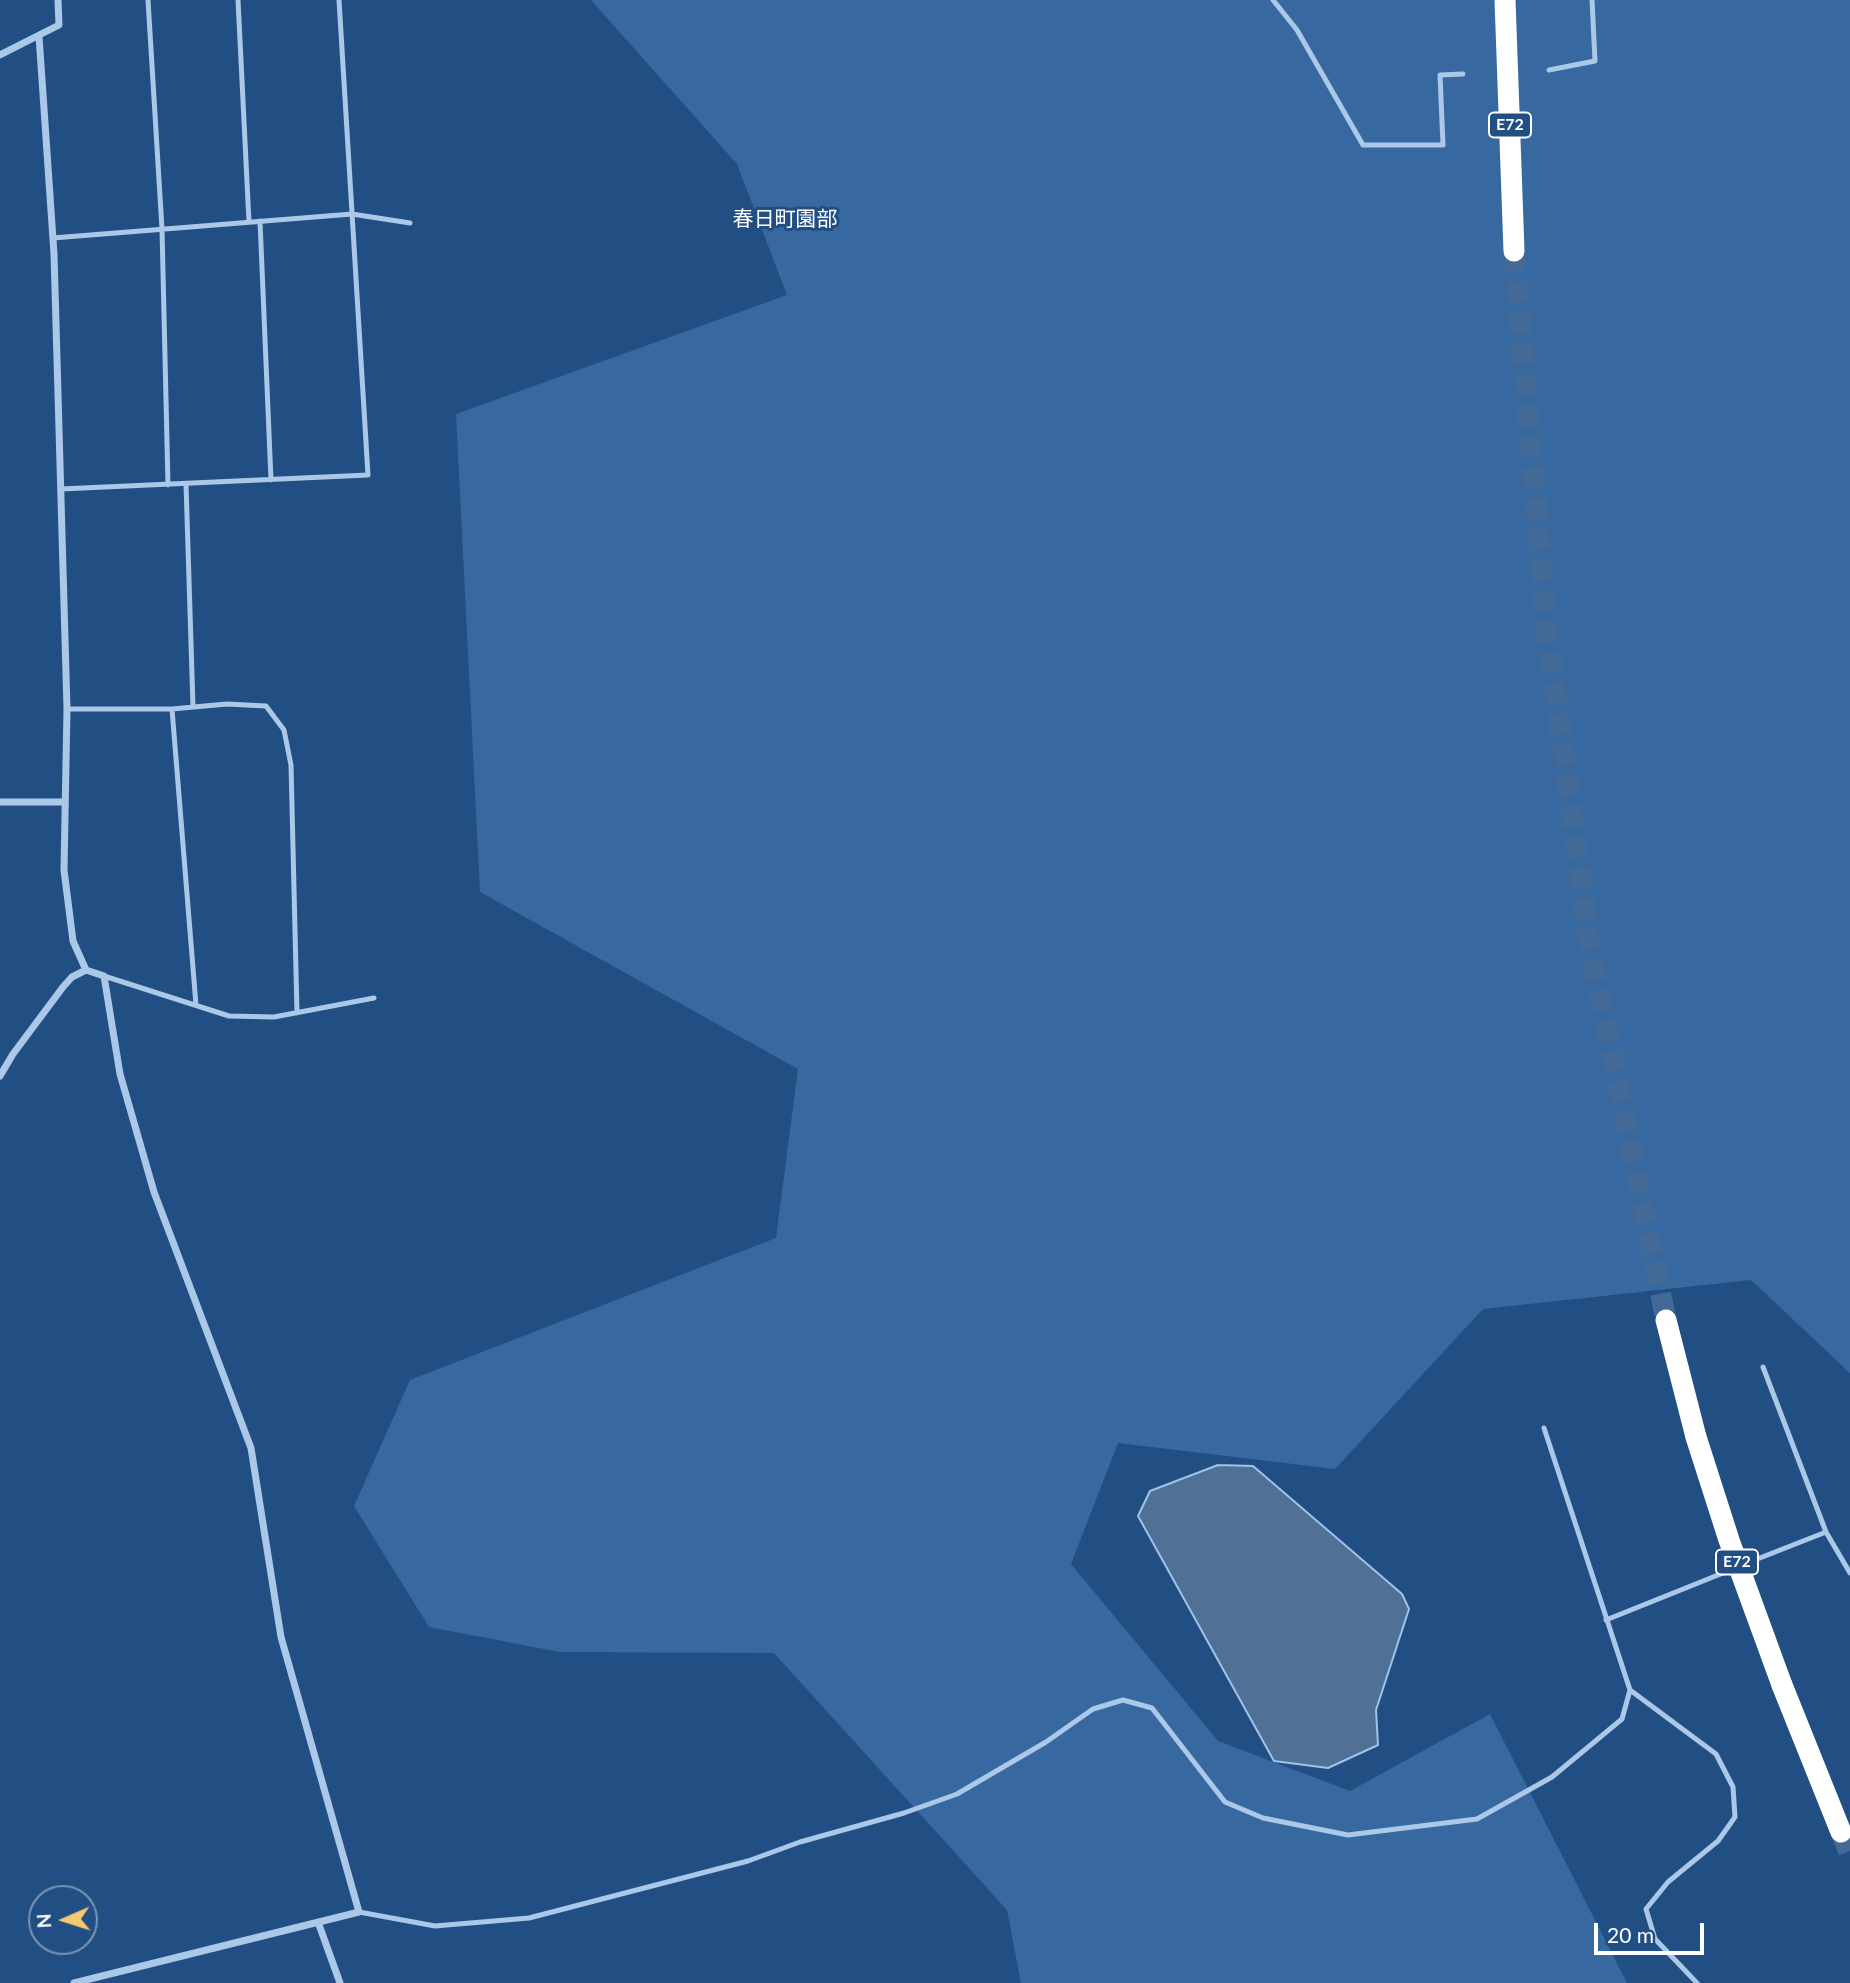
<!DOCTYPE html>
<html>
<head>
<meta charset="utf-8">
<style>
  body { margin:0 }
  #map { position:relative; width:1850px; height:1983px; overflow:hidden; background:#224f83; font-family:Lato,sans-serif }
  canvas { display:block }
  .north { position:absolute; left:28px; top:1885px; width:70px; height:70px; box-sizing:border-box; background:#224f83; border:2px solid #7a95b5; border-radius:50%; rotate:267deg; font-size:19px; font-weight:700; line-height:28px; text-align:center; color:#fff }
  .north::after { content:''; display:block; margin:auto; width:24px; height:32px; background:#f4ca6d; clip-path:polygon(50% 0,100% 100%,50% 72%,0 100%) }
  .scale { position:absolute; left:1594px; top:1923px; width:110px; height:32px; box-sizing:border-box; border:4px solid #fff; border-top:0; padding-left:9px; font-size:21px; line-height:24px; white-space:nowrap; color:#fff; -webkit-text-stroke:5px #224f83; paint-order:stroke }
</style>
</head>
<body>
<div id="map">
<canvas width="1850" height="1983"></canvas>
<div class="north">N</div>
<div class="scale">20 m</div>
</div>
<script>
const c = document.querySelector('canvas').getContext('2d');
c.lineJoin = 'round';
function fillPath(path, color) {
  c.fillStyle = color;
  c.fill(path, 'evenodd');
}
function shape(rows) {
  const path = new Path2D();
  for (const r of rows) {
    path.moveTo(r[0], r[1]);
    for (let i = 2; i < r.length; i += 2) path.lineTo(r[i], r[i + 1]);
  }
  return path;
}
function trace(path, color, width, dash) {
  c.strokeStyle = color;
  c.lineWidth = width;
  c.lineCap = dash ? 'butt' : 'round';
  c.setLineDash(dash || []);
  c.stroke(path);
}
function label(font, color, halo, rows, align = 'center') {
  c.font = font + ' Lato,"Noto Sans JP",sans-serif';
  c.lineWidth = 6;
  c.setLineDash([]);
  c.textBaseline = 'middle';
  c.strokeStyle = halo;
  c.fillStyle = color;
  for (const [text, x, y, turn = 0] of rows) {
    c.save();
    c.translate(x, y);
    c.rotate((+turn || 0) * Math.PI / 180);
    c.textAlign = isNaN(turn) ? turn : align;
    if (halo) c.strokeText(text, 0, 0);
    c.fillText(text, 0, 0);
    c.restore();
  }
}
fillPath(shape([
  [591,0,1850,0,1850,1373,1751,1280,1483,1309,1335,1469,1118,1443,1071,1564,1218,1741,1350,1791,1490,1714,1627,1983,1021,1983,1007,1910,774,1653,560,1652,429,1627,354,1506,410,1380,776,1238,798,1069,480,892,456,414,787,295,737,164]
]), '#3769a0');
const water = shape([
  [1218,1465,1253,1466,1402,1594,1409,1609,1376,1710,1378,1745,1328,1768,1274,1761,1138,1516,1150,1491,1218,1465]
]);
fillPath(water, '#517096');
trace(water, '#9fc3e9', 2);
trace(shape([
  [1514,251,1546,622,1589,940,1666,1320],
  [1841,1832,1850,1855]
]), '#436996', 21, [21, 10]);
trace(shape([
  [148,0,162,229,168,485],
  [238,0,249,222],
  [1273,0,1297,30,1363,145,1443,145,1440,75,1463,74],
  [1549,70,1595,61,1592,0],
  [260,221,271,480],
  [53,238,352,214,410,223],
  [186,484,193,707],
  [61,489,368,475,339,0],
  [67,709,172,709,227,704,266,706,284,730,291,765,297,1013],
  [172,709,196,1005],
  [104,976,229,1016,274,1017,374,998],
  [1763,1367,1826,1532,1850,1573],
  [1742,1565,1826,1532],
  [1606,1620,1733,1569],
  [1630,1690,1716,1754,1733,1787,1735,1817,1718,1841,1668,1882,1646,1909,1655,1939,1697,1983],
  [359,1912,435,1926,529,1918,748,1861,800,1842,904,1813,957,1794,1046,1742,1093,1709,1123,1700,1152,1708,1225,1802,1263,1818,1348,1835,1477,1819,1552,1777,1622,1719,1630,1690,1544,1428]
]), '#abc8e8', 5);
trace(shape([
  [39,36,54,254,67,709,64,870,73,941,86,970,104,976,120,1074,154,1192,251,1448,281,1637,359,1912,74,1983],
  [0,55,59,25,58,0],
  [0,802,65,802],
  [0,1076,13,1054,63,987,72,977,86,970],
  [318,1922,340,1983]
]), '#abc8e8', 7);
trace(shape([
  [1505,0,1514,251],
  [1666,1320,1696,1437],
  [1782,1685,1841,1832]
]), '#fff', 21);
trace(shape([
  [1696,1437,1729,1540,1782,1685]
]), '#fff', 21);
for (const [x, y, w] of [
  [1510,125,42],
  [1737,1562,42]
]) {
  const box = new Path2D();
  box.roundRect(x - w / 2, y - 12.5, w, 25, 5);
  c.fillStyle = '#224f83';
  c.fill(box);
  trace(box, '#fff', 2);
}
label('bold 16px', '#fff', null, [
  ["E72",1510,125],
  ["E72",1737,1562]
]);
label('21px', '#fff', '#224f83', [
  ["春日町園部",785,219]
]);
</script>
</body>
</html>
